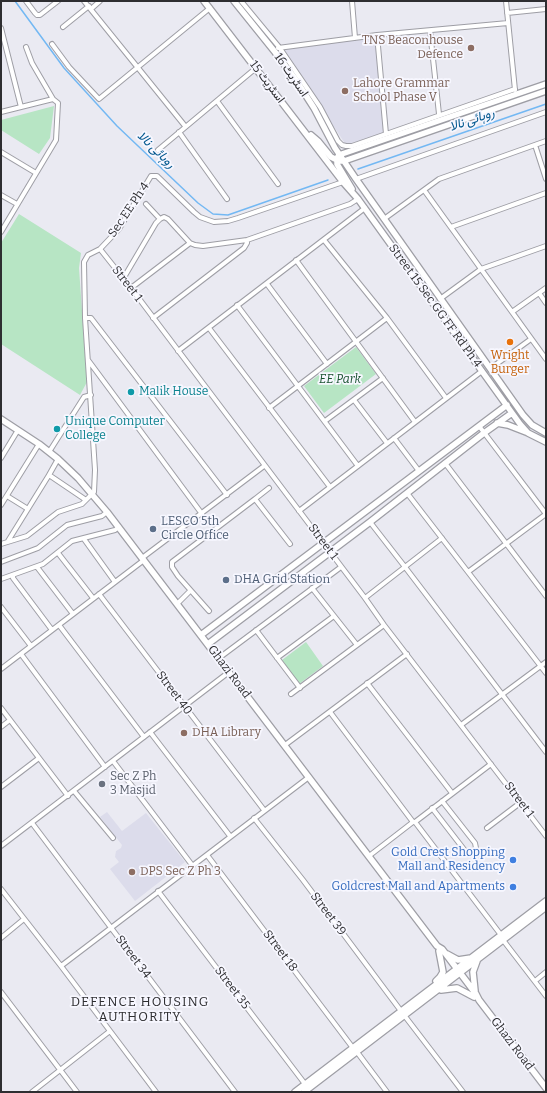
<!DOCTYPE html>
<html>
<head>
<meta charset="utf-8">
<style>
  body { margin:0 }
  #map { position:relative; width:547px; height:1093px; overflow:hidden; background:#eaeaf2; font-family:Bitter,serif }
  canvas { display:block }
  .frame { position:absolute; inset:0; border:2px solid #2e2e31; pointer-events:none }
</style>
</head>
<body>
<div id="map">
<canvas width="547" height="1093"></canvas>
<div class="frame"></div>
</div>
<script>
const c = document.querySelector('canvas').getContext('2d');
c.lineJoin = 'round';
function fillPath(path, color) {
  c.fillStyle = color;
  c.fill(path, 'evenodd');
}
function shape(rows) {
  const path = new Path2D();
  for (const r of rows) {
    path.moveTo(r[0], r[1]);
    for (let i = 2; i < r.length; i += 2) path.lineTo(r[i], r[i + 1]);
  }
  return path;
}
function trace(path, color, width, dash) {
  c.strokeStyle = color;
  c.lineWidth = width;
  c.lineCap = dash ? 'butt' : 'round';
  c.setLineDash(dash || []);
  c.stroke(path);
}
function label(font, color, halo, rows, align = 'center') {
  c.font = font + ' Bitter,Vazirmatn,serif';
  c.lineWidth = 3.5;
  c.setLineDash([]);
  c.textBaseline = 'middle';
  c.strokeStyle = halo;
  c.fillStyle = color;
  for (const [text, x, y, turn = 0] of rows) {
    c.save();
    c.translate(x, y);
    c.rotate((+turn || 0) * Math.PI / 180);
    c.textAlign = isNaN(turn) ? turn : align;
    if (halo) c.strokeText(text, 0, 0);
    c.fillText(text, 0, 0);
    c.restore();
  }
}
fillPath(shape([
  [376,38,385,133,346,145,282,48],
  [107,812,122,831,146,813,185,862,135,901,110,869,119,862,115,857,116,851,121,848,122,845,100,817]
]), '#dcdceb');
fillPath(shape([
  [54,106,50,138,39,154,1,130,1,120],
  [19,214,81,253,79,268,87,382,80,395,1,344,1,243],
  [356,347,376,374,324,413,304,386],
  [306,642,323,666,299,684,282,660]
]), '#b7e5c4');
trace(shape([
  [15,1,64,68,117,126,198,203,213,214,228,215,328,180],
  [358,169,546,104]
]), '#73b8f3', 1.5);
const street = shape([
  [26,1,35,13,37,15,40,15,58,1],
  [84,1,185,126],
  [241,1,279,47,320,107,338,141,342,145,346,146,352,146,515,89],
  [352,1,355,38],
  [506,1,515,90],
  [91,9,100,1],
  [507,13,546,9],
  [63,27,89,6],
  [1,28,21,107],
  [430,31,439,114],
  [377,35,386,134],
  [52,44,69,67,99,99,210,8],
  [278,48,377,35,508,23],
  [217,101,278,184],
  [1,112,53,99],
  [179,132,227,199],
  [535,145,546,179],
  [158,150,256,68],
  [1,152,36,173],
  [356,179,546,112],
  [424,190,546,359],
  [1,195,17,204],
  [146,204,160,219],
  [384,219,439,179,546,141],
  [451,227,546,193],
  [1,232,56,140,58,103,53,99,32,63,26,47],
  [324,240,387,318,446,398],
  [100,249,131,288,365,598,384,625,546,836],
  [296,260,415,422],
  [123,279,156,223,160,219,164,217,168,219,190,243,195,245,203,246,247,240,350,204,358,199],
  [267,284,327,364],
  [131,288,190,243],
  [539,293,546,303],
  [440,299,481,269,546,246],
  [237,305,358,466],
  [512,312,546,288],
  [85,318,91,318,227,495],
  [153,318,244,248,247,243,247,240],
  [209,328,330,487],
  [178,351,365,208],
  [88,360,202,514],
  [491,368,531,339],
  [354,400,387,443],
  [269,408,387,318],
  [325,421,383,378],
  [479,426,546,514],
  [394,438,419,471],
  [49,452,84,397,91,395],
  [1,458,18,430],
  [445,463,546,596],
  [49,475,58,459],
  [407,493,546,673],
  [7,496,28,509],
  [255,499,269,488],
  [1,505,39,444],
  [299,511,482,371],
  [370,522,405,567,546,752],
  [84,539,115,582],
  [8,541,49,475,86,500],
  [1,544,27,536,58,512,82,504,94,492,95,470,85,318,84,262,88,255,100,249,119,229,151,176,157,176,194,212,200,217,214,222,228,221,238,218,343,182],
  [58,553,93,598],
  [142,558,264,466],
  [1,562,38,548,67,525,102,516,107,512],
  [37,567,73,614],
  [468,572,546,514],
  [13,575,13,578,52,630],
  [1,579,43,564,72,541,115,530,119,527],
  [312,588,357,645],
  [99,594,264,810],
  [365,598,442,538],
  [177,604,190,591],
  [1,607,31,646],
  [209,611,178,576,172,567,172,562,255,499,290,544],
  [59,625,144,737],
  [256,630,300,688],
  [21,654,105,767],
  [219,658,341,567],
  [277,658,334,616],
  [1,669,144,560],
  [367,683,452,793],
  [291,694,384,625],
  [1,708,68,796],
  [330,712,413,822],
  [461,725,546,662],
  [1,727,10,720],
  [150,732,230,836],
  [285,745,407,654],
  [113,761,192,865],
  [1,787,39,758],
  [74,791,113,838],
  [432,808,466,852,470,854,473,852,476,848,475,843,442,801],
  [254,818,303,880,401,1011],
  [415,822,501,935],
  [32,823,235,1092],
  [487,828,520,803],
  [1,846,229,672],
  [207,855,353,1048],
  [369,856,413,822,415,822,491,764],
  [1,889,61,966,156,1092],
  [158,891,305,1084],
  [1,938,24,919],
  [503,940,546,996],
  [61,966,309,777],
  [535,981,546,972],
  [1,992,77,1092],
  [404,1015,463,1092],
  [357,1052,387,1092],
  [32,1092,110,1031]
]);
const secondary = shape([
  [204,1,343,182,358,199,520,424,528,433,546,442],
  [234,1,275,52,296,80,314,108,335,148,356,179,523,415,532,425,546,433],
  [311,135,318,141,331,157,339,161,344,161,546,91],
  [352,189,337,164,337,158,339,155,546,84],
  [1,419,39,444,58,459,78,478,107,512,437,946,442,949,476,994,479,1000,546,1088],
  [497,423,508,425,526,432],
  [201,635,507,405],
  [208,644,370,522,484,433,512,413],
  [447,954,458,960,471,958],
  [436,981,440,977,443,972,439,951],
  [441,990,457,988,474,997],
  [475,991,473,972,477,961],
  [295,1092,546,901],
  [304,1092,546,907]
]);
trace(street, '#9e9ea5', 6);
trace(secondary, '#9e9ea5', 8);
trace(street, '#fff', 4);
trace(secondary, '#fff', 5.5);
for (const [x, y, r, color] of [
  [471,48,4,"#8d6e63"],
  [345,91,4,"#8d6e63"],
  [510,342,4,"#e8710a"],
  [131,392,4,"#0f9aa8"],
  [57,429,4,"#0f9aa8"],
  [153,529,4,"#5c6f8a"],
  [226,580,4,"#5c6f8a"],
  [184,733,4,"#8d6e63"],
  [102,784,4,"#6b7280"],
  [513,860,4,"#3f7fe0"],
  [132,872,4,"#8d6e63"],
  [513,887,4,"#3f7fe0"]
]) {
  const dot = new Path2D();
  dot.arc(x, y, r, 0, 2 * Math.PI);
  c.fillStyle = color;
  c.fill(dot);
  trace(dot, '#f7f7ff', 1.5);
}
label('12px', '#785e54', '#f7f7ff', [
  ["TNS Beaconhouse",463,41,"right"],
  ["Defence",463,55,"right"],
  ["Lahore Grammar",353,84],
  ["School Phase V",353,98],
  ["DHA Library",192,733],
  ["DPS Sec Z Ph 3",140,872]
], 'left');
label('12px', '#2e2e31', '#f7f7ff', [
  ["اسٹریٹ 16",291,75,55],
  ["اسٹریٹ 15",267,82,53],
  ["Sec EE Ph 4",129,210,-56],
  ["Street 1",127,284,52],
  ["Street 15 Sec GG FF Rd Ph 4",435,306,54],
  ["Street 1",323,542,53],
  ["Ghazi Road",229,672,53],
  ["Street 40",174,693,53],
  ["Street 1",519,800,53],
  ["Street 39",328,914,53],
  ["Street 18",280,951,53],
  ["Street 34",133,957,53],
  ["Street 35",232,988,53],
  ["Ghazi Road",512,1044,53]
]);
label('12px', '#c56008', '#f7f7ff', [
  ["Wright",510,356],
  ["Burger",510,370]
]);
label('italic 12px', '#18522f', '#f7f7ff', [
  ["EE Park",340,380]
]);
label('12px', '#0d838f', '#f7f7ff', [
  ["Malik House",139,392],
  ["Unique Computer",65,422],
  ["College",65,436]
], 'left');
label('12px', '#4e5e75', '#f7f7ff', [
  ["LESCO 5th",161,522],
  ["Circle Office",161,536],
  ["DHA Grid Station",234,580]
], 'left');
label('12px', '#5b616d', '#f7f7ff', [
  ["Sec Z Ph",110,777],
  ["3 Masjid",110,791]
], 'left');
label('12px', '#366cbe', '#f7f7ff', [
  ["Gold Crest Shopping",505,853],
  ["Mall and Residency",505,867],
  ["Goldcrest Mall and Apartments",505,887]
], 'right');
label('italic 13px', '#04598f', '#f7f7ff', [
  ["روہائی نالا",472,120,-19],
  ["روہائی نالا",156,150,44]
]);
c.letterSpacing = '1px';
label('13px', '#2e2e31', '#f7f7ff', [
  ["DEFENCE HOUSING",140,1002],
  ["AUTHORITY",140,1017]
]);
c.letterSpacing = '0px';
</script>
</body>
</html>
